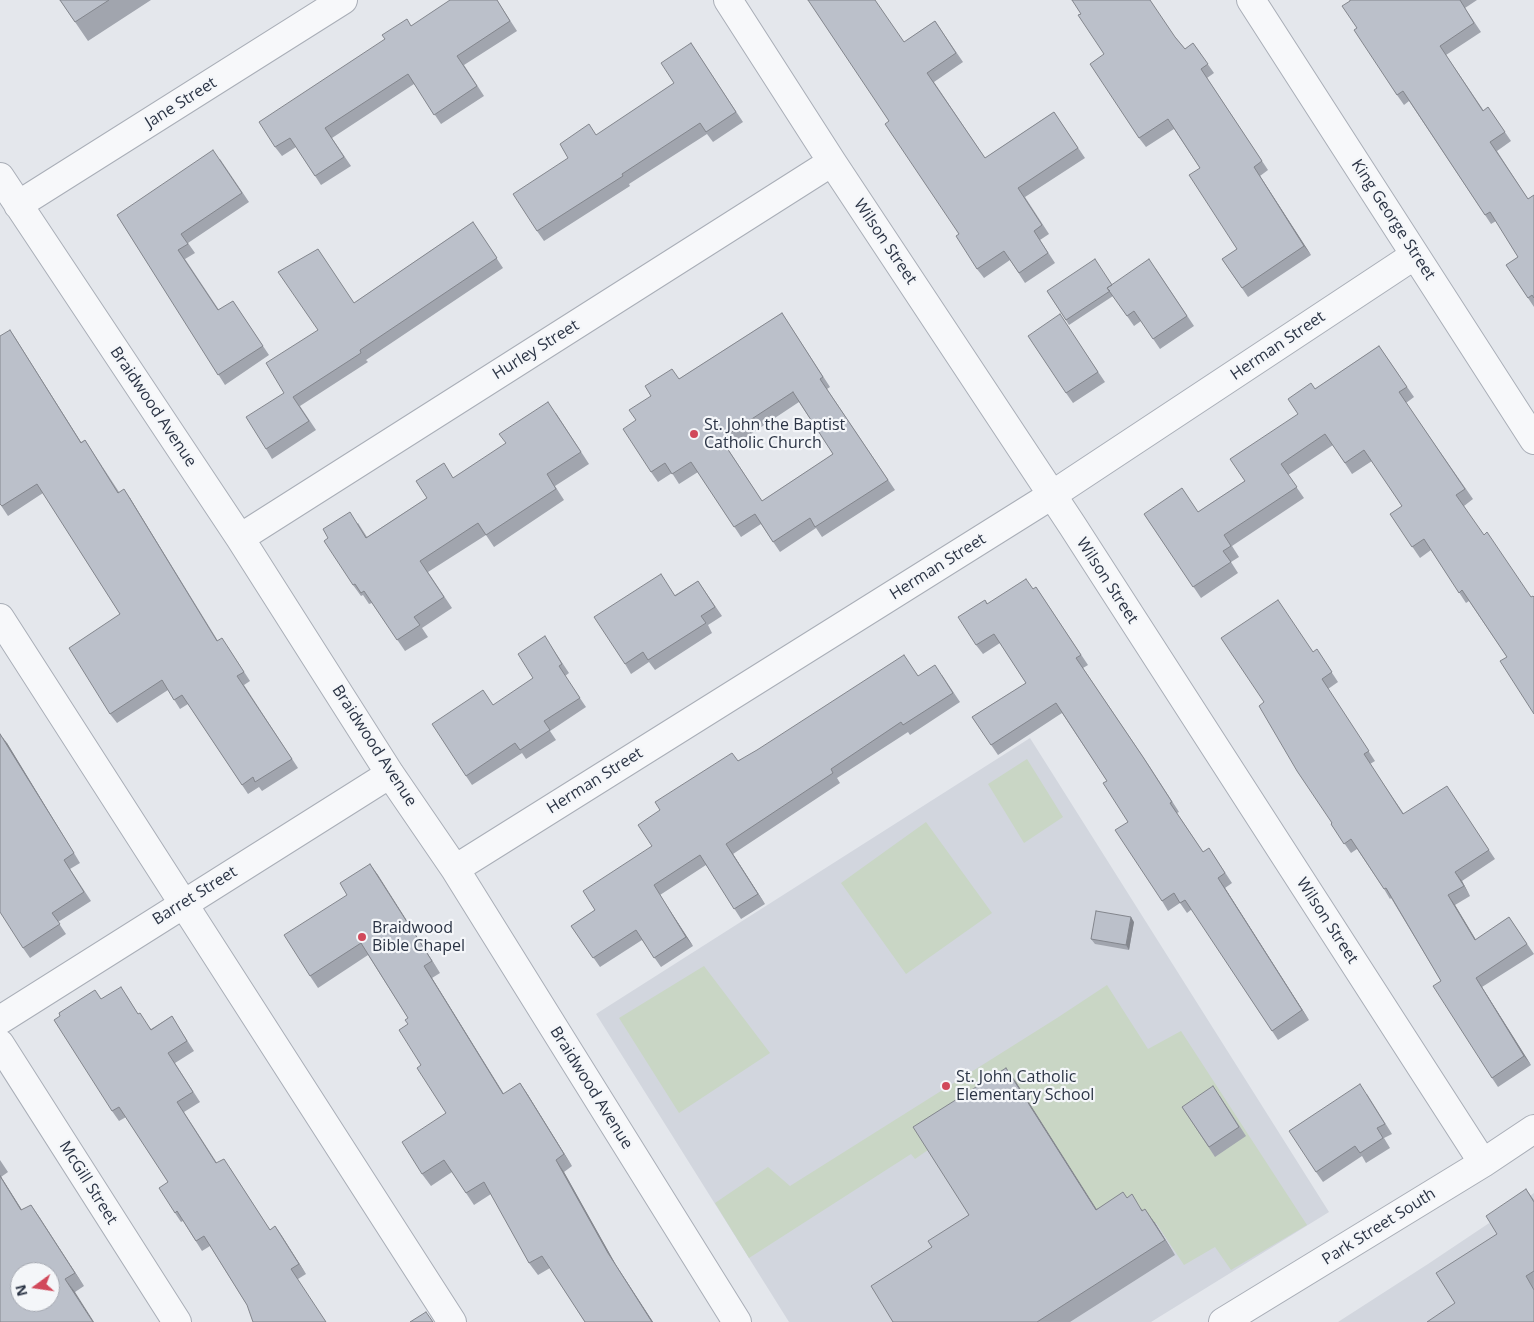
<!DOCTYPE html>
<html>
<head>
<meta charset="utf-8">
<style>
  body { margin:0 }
  #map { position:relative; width:1534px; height:1322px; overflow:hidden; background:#e4e7ec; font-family:"Open Sans",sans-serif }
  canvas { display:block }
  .north { position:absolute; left:10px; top:1262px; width:50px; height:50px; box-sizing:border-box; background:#f4f6f9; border:1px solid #a4a8b1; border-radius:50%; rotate:256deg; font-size:14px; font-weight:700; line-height:20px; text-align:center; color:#2b3445 }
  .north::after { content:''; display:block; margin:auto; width:18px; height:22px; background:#d1495b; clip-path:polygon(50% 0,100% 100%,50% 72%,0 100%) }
</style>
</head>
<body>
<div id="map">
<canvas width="1534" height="1322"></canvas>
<div class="north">N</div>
</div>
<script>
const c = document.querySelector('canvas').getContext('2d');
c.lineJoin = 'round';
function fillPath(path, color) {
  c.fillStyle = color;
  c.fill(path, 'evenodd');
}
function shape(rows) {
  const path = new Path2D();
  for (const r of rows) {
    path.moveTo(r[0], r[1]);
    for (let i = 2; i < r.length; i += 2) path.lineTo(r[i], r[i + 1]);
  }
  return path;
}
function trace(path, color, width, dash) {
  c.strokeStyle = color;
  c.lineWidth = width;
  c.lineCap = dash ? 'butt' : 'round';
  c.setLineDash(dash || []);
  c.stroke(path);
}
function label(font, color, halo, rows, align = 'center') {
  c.font = font + ' "Open Sans",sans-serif';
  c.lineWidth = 4.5;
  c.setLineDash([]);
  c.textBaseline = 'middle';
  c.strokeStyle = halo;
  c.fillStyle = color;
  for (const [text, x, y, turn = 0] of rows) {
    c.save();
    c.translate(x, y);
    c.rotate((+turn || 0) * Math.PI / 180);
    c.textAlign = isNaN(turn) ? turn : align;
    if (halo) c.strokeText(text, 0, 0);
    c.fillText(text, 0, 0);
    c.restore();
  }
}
fillPath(shape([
  [1030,738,1329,1212,1151,1322,789,1322,596,1014],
  [1534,1193,1534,1322,1338,1322,1428,1264]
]), '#d2d6de');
fillPath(shape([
  [1027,759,1063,817,1024,843,988,784],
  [926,822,992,913,906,974,841,883],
  [704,966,770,1053,679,1113,619,1018],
  [1107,985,1148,1049,1181,1031,1307,1225,1231,1270,1215,1247,1184,1265,1156,1223,1106,1224,928,1150,915,1159,911,1154,749,1258,715,1203,768,1167,790,1186,1057,1018]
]), '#c9d6c5');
const minor = shape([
  [728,0,832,162,1072,525,1483,1163],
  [1251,0,1534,440],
  [0,177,240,538,390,774,455,869,737,1322],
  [18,205,343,0],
  [240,538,832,162],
  [0,618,452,1322],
  [455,869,1052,495,1415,255],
  [0,1020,390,774],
  [0,1044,177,1322],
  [1223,1322,1483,1163,1534,1129]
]);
trace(minor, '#a9aeb7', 30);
trace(minor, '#f7f8fa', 28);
fillPath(shape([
  [60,0,151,0,88,41],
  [497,0,517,31,464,65,484,96,441,124,414,84,332,138,351,166,321,185,296,147,282,156,275,147,411,26],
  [1350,0,1477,0,1465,8,1481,32,1446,55,1484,111,1488,107,1511,141,1497,151,1528,199,1534,195,1534,307,1506,265,1518,257,1496,221,1491,224,1409,101,1404,105,1397,95,1357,28],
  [1081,14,1176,38,1185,49,1193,43,1214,73,1207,78,1268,170,1260,176,1311,255,1248,297,1222,259,1237,249,1200,168,1174,129,1146,147,1139,138,1104,54],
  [935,21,963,62,934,82,985,158,1054,112,1085,158,1025,197,1049,234,1040,240,1055,263,1025,283,1010,260,984,278,977,269,959,234,889,121,904,42],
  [691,43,743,122,713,142,707,134,629,184,630,186,544,241,537,231,568,158,597,135,674,83],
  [220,159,249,202,188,243,195,253,185,259,219,310,233,301,269,355,225,385,117,215],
  [473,222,503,268,366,360,368,362,300,406,316,430,272,459,266,449,284,393,318,330,354,303],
  [1156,269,1194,326,1160,349,1141,321,1134,326,1113,296,1069,325,1047,291,1112,285],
  [782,313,830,387,827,389,895,490,822,537,816,528,780,552,761,524,741,537,698,472,679,484,672,473,658,482,651,472,636,420,679,379],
  [799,402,833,454,762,501,728,449],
  [1066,324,1105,382,1073,403,1066,393],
  [10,330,81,442,85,440,119,492,130,498,218,641,228,647,250,681,244,685,298,768,262,791,259,787,248,794,188,704,180,709,168,690,117,723,110,714,120,614,43,493,8,516,0,504],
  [1379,346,1414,397,1406,403,1473,499,1464,506,1507,657,1469,601,1466,603,1431,550,1420,558,1405,536,1402,506,1372,461,1352,474,1333,445,1288,475,1304,498,1232,546,1239,557,1231,562,1238,573,1201,598,1144,514,1198,512,1245,481,1298,414,1315,389],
  [556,413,589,464,555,486,564,500,494,547,486,535,428,572,452,608,422,628,428,637,405,651,372,603,369,604,363,595,361,596,353,585,328,538,358,523,367,537,427,498,453,478],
  [698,581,722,616,708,625,712,633,655,670,649,662,631,674,625,664,675,595],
  [1036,587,1088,665,1083,668,1150,767,1179,812,1177,813,1203,852,1209,848,1232,883,1225,888,1309,1020,1278,1040,1192,909,1187,913,1180,903,1168,911,1162,901,1128,822,1107,781,1062,713,998,755,972,717,1026,683,1000,643,983,654,976,645,985,600,988,604,1034,589],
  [551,646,569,673,565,676,586,707,550,731,556,740,526,759,522,753,472,785,466,776,533,678],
  [1313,652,1323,659,1338,682,1328,689,1375,761,1370,764,1404,814,1453,796,1495,859,1462,881,1470,896,1455,905,1476,940,1509,917,1534,954,1482,987,1531,1065,1498,1087,1492,1078,1441,981,1391,898,1390,899,1384,889,1357,849,1351,853,1331,824,1332,823,1264,702],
  [942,675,960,702,910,735,908,732,837,778,840,783,733,854,765,904,741,919,706,865,660,895,693,946,661,967,642,940,600,967,571,926,595,910,652,846,738,761,919,676],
  [7,743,80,863,70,869,91,901,58,922,66,934,30,958,23,948],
  [370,864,440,973,432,978,504,1094,520,1083,528,1095,572,1166,564,1172,616,1265,653,1322,585,1322,550,1268,538,1275,529,1263,491,1194,474,1205,452,1172,431,1186,422,1174,446,1113,421,1065,408,1024,408,1018,368,955,318,988,310,976,347,895],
  [1134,922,1129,950,1095,944,1091,939],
  [127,996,138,1014,151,1029,172,1016,178,1026,194,1051,175,1063,200,1102,184,1112,217,1163,230,1168,270,1230,275,1226,306,1274,298,1279,247,1305,210,1246,202,1251,183,1221,181,1222,175,1213,168,1182,126,1117,119,1121,112,1111,60,1016,102,999],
  [1006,1068,1016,1082,1096,1209,1127,1198,1143,1210,1155,1223,1175,1255,1070,1322,893,1322,932,1247,969,1215],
  [1367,1094,1392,1134,1384,1138,1390,1148,1366,1163,1362,1156,1323,1182,1316,1172],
  [1220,1096,1246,1136,1215,1157,1182,1107],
  [0,1160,8,1172,1,1177,22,1210,31,1205,84,1286,75,1292,0,1322],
  [1526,1189,1534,1200,1534,1322,1455,1303,1497,1234]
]), '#a1a5ae');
fillPath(shape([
  [1254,167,1260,176,1311,255,1304,246],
  [10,330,16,339,87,452,81,443],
  [124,489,130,498,223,651,217,641],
  [0,734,7,743,80,863,74,853],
  [726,844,733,854,765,904,758,894],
  [370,864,378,875,440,973,432,961],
  [1455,872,1462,881,1470,896,1464,886],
  [1218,878,1225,888,1309,1020,1302,1010],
  [654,885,660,895,693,946,686,937],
  [1448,895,1455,905,1482,950,1475,940],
  [1131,917,1134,922,1129,950,1126,945],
  [424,966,432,978,511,1106,503,1094],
  [1476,978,1482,987,1531,1065,1524,1056],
  [1006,1068,1016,1082,1106,1224,1096,1210],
  [520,1083,528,1095,572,1166,564,1154],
  [556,1160,564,1172,616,1265,653,1322,652,1322,608,1253],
  [0,1175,30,1223,21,1210,0,1176],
  [31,1205,40,1218,84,1286,75,1273],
  [1145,1209,1155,1223,1175,1255,1165,1240],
  [275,1226,282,1236,306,1274,299,1264],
  [65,1279,75,1292,94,1322,93,1322]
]), '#83868d');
const building = shape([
  [60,0,109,0,75,22,60,0],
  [450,0,497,0,510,21,457,56,477,86,434,115,408,74,325,128,344,157,315,176,290,138,275,147,259,122,385,39,382,35,407,19,411,26,450,0],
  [808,0,875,0,904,42,935,21,956,53,927,73,985,158,1054,112,1078,148,1018,188,1042,225,1034,231,1048,253,1019,273,1004,251,977,269,956,236,959,234,885,124,889,121,808,0],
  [1072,0,1150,0,1175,37,1185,49,1193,43,1208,64,1201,69,1262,161,1254,167,1304,246,1242,288,1222,259,1237,249,1189,175,1200,168,1168,119,1139,138,1090,64,1104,54,1078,15,1081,14,1072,0],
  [1350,0,1460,0,1474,23,1440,46,1483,111,1488,107,1505,132,1490,142,1528,199,1534,195,1534,298,1532,295,1528,298,1506,265,1518,257,1490,212,1485,215,1403,91,1397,95,1354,30,1357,28,1342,6,1350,1,1350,0],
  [691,43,736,112,706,132,700,123,622,174,623,176,537,231,513,194,568,158,560,144,589,124,596,135,674,83,661,63,691,43],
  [213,150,242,193,181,234,188,244,178,250,218,310,233,301,263,346,218,375,117,215,213,150],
  [473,222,497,258,360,350,361,353,293,397,309,421,266,449,246,417,284,393,266,363,318,330,278,272,318,249,354,303,473,222],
  [1095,259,1112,285,1107,288,1110,291,1066,320,1047,291,1095,259],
  [1149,259,1187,316,1153,339,1134,311,1127,316,1107,288,1149,259],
  [782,313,823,377,820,379,888,480,815,527,810,518,773,542,755,514,734,527,691,462,672,474,665,463,651,472,623,429,636,420,629,410,651,396,645,386,672,369,679,379,782,313],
  [793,392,833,454,762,501,721,439,793,392],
  [1060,314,1098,372,1066,393,1028,336,1060,314],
  [10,330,81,443,85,440,118,493,124,489,217,641,222,638,244,672,237,676,292,759,255,782,253,777,242,785,182,695,174,700,162,680,110,714,69,648,120,614,37,484,2,506,0,504,0,336,10,330],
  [1379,346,1407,387,1399,392,1465,489,1456,495,1484,535,1487,532,1531,597,1533,596,1534,597,1534,714,1500,661,1507,657,1462,590,1459,593,1424,539,1412,547,1390,514,1402,506,1364,450,1345,463,1325,434,1281,464,1297,487,1224,535,1231,546,1223,551,1231,562,1193,587,1144,514,1182,488,1198,512,1245,481,1230,459,1298,414,1288,399,1311,383,1315,389,1379,346],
  [548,402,581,452,547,474,556,489,486,535,478,523,420,561,444,597,414,617,420,625,397,640,364,591,361,593,355,584,353,585,324,541,328,538,323,529,350,512,366,538,427,498,416,481,444,463,453,478,506,443,499,434,548,402],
  [661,574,675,596,698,581,715,607,701,616,706,623,648,660,643,652,625,664,594,617,661,574],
  [1026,579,1033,589,1036,587,1081,655,1076,658,1143,757,1172,802,1170,803,1203,852,1209,848,1225,873,1218,878,1302,1010,1272,1031,1185,900,1180,903,1174,893,1162,901,1115,830,1128,822,1103,783,1107,781,1056,703,991,745,972,717,1026,683,994,634,976,645,958,617,985,600,987,604,1026,579],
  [1278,600,1313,652,1317,649,1332,672,1322,679,1369,751,1364,754,1403,814,1447,786,1489,850,1455,872,1464,886,1448,895,1475,940,1509,917,1527,944,1476,978,1524,1056,1492,1078,1433,986,1441,981,1386,888,1384,889,1351,839,1344,844,1331,824,1332,823,1297,771,1259,706,1264,702,1221,638,1278,600],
  [545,636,562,664,559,666,580,698,544,721,550,730,520,750,515,743,466,776,432,724,483,690,493,705,533,678,518,654,545,636],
  [904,655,918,676,935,665,953,693,903,725,901,722,831,769,833,773,726,844,758,894,734,909,700,855,654,885,686,937,654,958,636,930,593,958,571,926,595,910,583,891,652,846,638,825,660,810,655,802,732,753,738,761,757,750,904,655],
  [0,734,74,853,64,860,84,892,52,913,60,924,23,948,0,912,0,734],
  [370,864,432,961,424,966,503,1094,520,1083,564,1154,556,1160,608,1253,652,1322,585,1322,542,1256,529,1263,484,1182,466,1193,444,1160,422,1174,402,1142,446,1113,417,1068,421,1065,399,1030,408,1024,405,1020,408,1018,361,943,310,976,284,935,347,895,340,883,370,864],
  [1096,911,1131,917,1126,945,1091,939,1096,911],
  [121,987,138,1014,140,1013,151,1030,172,1016,187,1041,168,1053,193,1092,177,1102,216,1163,224,1159,270,1230,275,1226,299,1264,291,1269,326,1322,253,1322,247,1305,204,1236,196,1241,177,1211,175,1213,159,1188,168,1182,119,1107,112,1111,54,1020,60,1016,59,1013,95,990,101,999,121,987],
  [1006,1068,1096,1210,1123,1192,1127,1198,1132,1194,1142,1211,1145,1209,1165,1240,1037,1322,893,1322,871,1286,932,1247,928,1241,969,1215,913,1127,1006,1068],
  [1360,1084,1385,1124,1377,1128,1383,1138,1360,1153,1355,1146,1316,1172,1289,1131,1360,1084],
  [1213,1086,1239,1127,1209,1147,1182,1107,1213,1086],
  [0,1176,21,1210,31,1205,75,1273,65,1279,93,1322,0,1322,0,1176],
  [20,1272,50,1272,50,1302,20,1302,20,1272],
  [1526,1189,1534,1202,1534,1271,1526,1276,1534,1290,1534,1322,1427,1322,1455,1303,1436,1273,1497,1234,1486,1216,1526,1189],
  [426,1312,433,1322,410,1322,426,1312]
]);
fillPath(building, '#bbc0ca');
trace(building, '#83868d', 1);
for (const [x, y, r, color] of [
  [694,434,5,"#d1495b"],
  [362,937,5,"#d1495b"],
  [946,1086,5,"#d1495b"]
]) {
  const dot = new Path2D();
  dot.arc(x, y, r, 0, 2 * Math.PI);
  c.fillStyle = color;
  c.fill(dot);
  trace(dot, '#f4f6f9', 2);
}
label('16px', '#2b3445', '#f4f6f9', [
  ["Jane Street",181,103,-32],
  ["King George Street",1393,220,57],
  ["Wilson Street",885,242,56],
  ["Herman Street",1278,346,-34],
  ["Hurley Street",536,350,-32],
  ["Braidwood Avenue",153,407,56],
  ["Herman Street",938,567,-32],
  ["Wilson Street",1107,581,57],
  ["Braidwood Avenue",374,746,57],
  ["Herman Street",595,781,-32],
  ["Barret Street",195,896,-32],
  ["Wilson Street",1327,921,57],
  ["Braidwood Avenue",591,1088,58],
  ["McGill Street",88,1183,58],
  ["Park Street South",1379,1227,-32]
]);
label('16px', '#2b3445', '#f4f6f9', [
  ["St. John the Baptist",704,425],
  ["Catholic Church",704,443],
  ["Braidwood",372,928],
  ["Bible Chapel",372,946],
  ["St. John Catholic",956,1077],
  ["Elementary School",956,1095]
], 'left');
</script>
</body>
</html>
